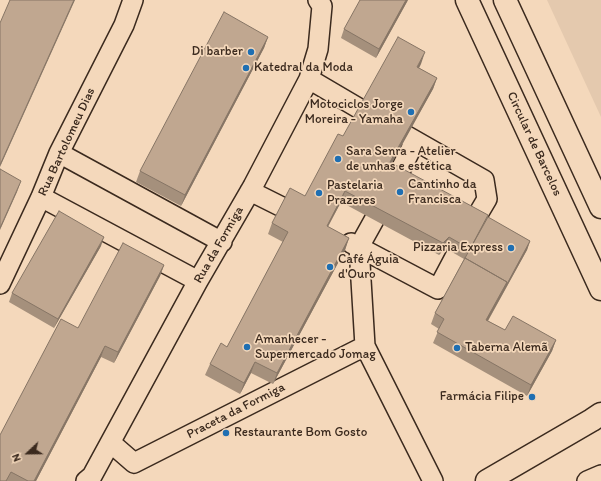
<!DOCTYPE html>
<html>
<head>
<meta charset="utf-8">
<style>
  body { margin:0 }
  #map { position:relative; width:601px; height:481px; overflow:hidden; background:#f4d8bb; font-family:Itim,sans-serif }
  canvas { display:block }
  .north { position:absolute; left:8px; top:433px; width:40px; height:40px; -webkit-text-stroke:3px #f4d8bb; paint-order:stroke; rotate:248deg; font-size:11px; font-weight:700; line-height:16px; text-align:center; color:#3b2a1e }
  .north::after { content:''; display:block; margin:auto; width:14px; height:18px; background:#3b2a1e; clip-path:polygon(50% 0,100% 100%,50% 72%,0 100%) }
</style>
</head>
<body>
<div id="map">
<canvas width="601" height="481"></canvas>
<div class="north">N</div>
</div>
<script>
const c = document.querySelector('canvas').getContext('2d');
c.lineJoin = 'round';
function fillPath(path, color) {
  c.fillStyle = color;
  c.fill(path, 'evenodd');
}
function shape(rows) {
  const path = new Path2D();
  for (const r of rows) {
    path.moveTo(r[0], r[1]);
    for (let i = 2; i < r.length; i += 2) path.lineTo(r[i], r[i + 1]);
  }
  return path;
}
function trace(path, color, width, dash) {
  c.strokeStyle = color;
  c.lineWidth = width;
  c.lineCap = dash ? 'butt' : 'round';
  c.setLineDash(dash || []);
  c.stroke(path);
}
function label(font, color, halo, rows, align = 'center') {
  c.font = font + ' Itim,sans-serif';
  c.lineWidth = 3.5;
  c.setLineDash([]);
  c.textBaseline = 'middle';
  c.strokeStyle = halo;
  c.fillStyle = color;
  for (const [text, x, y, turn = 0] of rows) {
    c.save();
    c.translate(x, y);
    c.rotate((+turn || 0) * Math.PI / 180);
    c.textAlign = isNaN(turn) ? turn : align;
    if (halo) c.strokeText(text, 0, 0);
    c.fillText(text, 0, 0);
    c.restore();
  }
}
fillPath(shape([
  [547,0,601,0,601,117]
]), '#e4c9ae');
const minor = shape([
  [309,79,360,109],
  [407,136,484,180,487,199,474,221],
  [59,153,222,242],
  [396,179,415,141],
  [250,191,282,207],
  [41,197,198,281],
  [374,220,359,247,365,346,433,481],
  [351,243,438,289,456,255],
  [0,284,41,197,59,153,124,25,133,0],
  [111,443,134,463,365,346],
  [86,481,92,476,198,281,253,186,309,79,318,49,322,6,318,0],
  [587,481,601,475]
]);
const secondary = shape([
  [487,481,592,420,601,414]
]);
const primary = shape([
  [467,0,601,289],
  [505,0,601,207]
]);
trace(minor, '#3b2a1e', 22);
trace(secondary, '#3b2a1e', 25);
trace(primary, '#3b2a1e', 25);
trace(minor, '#f4d8bb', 19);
trace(secondary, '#f4d8bb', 22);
trace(primary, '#f4d8bb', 22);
fillPath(shape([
  [408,0,376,58,341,38,344,29],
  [268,37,264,48,181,206,136,182,140,171],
  [421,64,419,68,437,78,433,89,391,163,530,241,527,250,488,321,505,330,556,340,552,351,527,396,433,343,439,329,431,324,435,313,464,259,445,248,439,255,341,202,328,227,349,238,345,250,273,384,251,373,240,394,205,375,210,364,227,347,283,242,268,234,272,223,305,196,343,136],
  [101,246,54,328,9,302,12,293],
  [164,265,160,276,114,363,101,357,36,481,0,481,78,328]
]), '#a5907c');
fillPath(shape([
  [74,0,75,0,0,167,0,165],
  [406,0,408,0,376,58,379,49],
  [268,37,264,48,181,206,185,195],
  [425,52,421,64,413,78,417,67],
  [437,78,433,89,386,174,390,162],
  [21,181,17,192,0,230,0,228],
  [345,191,341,202,322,237,327,226],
  [104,237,101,246,54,328,58,319],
  [449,237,445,248,439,255,443,243],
  [349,238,345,250,273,384,277,373],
  [530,241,527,250,482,331,486,320],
  [164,265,160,276,114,363,118,352],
  [556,340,552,351,527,396,531,385],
  [105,346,101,357,36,481,34,481],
  [255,362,251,373,240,394,244,383]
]), '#867565');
const building = shape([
  [10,0,74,0,0,165,0,23,10,0],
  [360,0,406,0,379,49,344,29,360,0],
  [224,12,268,37,185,195,140,171,224,12],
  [398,37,425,52,417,67,437,78,390,162,488,215,470,249,449,237,443,243,345,191,327,226,349,238,277,373,255,362,244,383,210,364,221,343,227,347,288,232,272,223,290,188,305,196,338,134,343,136,398,37],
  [0,169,21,181,0,228,0,169],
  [59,211,104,237,58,319,12,293,59,211],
  [488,217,530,241,507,284,507,282,465,258,488,217],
  [123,243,164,265,118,352,105,346,34,481,28,481,11,472,6,481,0,481,0,435,61,319,78,328,123,243],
  [465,258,507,282,486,320,505,330,513,316,556,340,531,385,437,332,444,319,435,313,465,258]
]);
fillPath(building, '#c0a790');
trace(building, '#867565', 1);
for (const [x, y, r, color] of [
  [251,52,4,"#1f6fb2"],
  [246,68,4,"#1f6fb2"],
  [411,112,4,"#1f6fb2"],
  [338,159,4,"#1f6fb2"],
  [400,192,4,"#1f6fb2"],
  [319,193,4,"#1f6fb2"],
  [511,248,4,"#1f6fb2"],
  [330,267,4,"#1f6fb2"],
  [247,347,4,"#1f6fb2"],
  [457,348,4,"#1f6fb2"],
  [532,397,4,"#1f6fb2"],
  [226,433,4,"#1f6fb2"]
]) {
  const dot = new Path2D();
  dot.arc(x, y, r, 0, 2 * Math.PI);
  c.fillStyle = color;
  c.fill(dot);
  trace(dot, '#f4d8bb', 1.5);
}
label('13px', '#3b2a1e', '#f4d8bb', [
  ["Di barber",243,52,"right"],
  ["Katedral da Moda",254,68],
  ["Motociclos Jorge",403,105,"right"],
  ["Moreira - Yamaha",403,120,"right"],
  ["Sara Senra - Atelier",346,152],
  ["de unhas e estética",346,167],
  ["Cantinho da",408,185],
  ["Francisca",408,200],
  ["Pastelaria",327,186],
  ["Prazeres",327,201],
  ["Pizzaria Express",503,248,"right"],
  ["Café Águia",338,260],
  ["d'Ouro",338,275],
  ["Amanhecer -",255,340],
  ["Supermercado Jomag",255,355],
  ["Taberna Alemã",465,348],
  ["Farmácia Filipe",524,397,"right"],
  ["Restaurante Bom Gosto",234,433]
], 'left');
label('13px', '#3b2a1e', '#f4d8bb', [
  ["Rua Bartolomeu Dias",67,142,-65],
  ["Circular de Barcelos",534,144,65],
  ["Rua da Formiga",219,245,-60],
  ["Praceta da Formiga",236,411,-27]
]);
</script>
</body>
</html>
